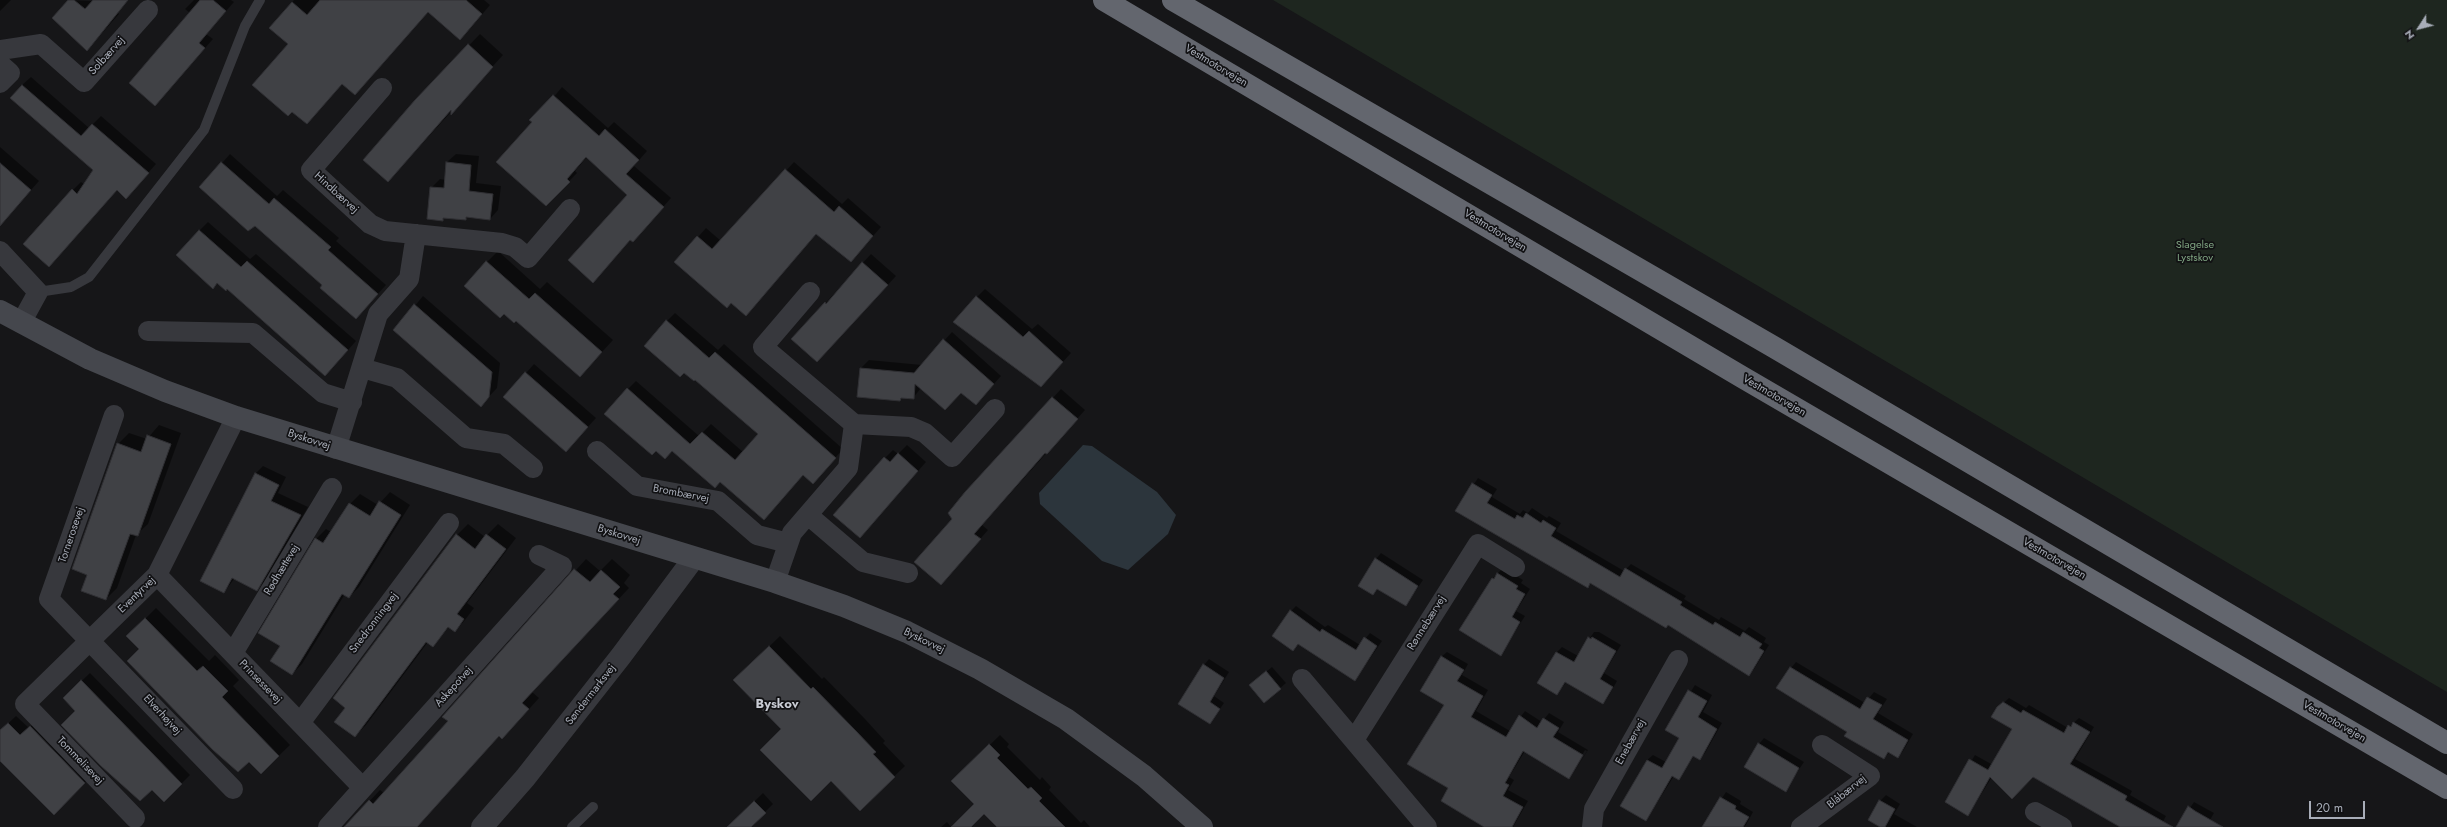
<!DOCTYPE html>
<html>
<head>
<meta charset="utf-8">
<style>
  body { margin:0 }
  #map { position:relative; width:2447px; height:827px; overflow:hidden; background:#161618; font-family:Jost,sans-serif }
  canvas { display:block }
  .north { position:absolute; left:2399px; top:8px; width:40px; height:40px; -webkit-text-stroke:3px #111113; paint-order:stroke; rotate:234deg; font-size:11px; font-weight:700; line-height:16px; text-align:center; color:#a8adb8 }
  .north::after { content:''; display:block; margin:auto; width:14px; height:18px; background:#a8adb8; clip-path:polygon(50% 0,100% 100%,50% 72%,0 100%) }
  .scale { position:absolute; left:2309px; top:801px; width:56px; height:18px; box-sizing:border-box; border:2px solid #a8adb8; border-top:0; padding-left:5px; font-size:12px; line-height:14px; white-space:nowrap; color:#a8adb8; -webkit-text-stroke:3px #111113; paint-order:stroke }
</style>
</head>
<body>
<div id="map">
<canvas width="2447" height="827"></canvas>
<div class="north">N</div>
<div class="scale">20 m</div>
</div>
<script>
const c = document.querySelector('canvas').getContext('2d');
c.lineJoin = 'round';
function fillPath(path, color) {
  c.fillStyle = color;
  c.fill(path, 'evenodd');
}
function shape(rows) {
  const path = new Path2D();
  for (const r of rows) {
    path.moveTo(r[0], r[1]);
    for (let i = 2; i < r.length; i += 2) path.lineTo(r[i], r[i + 1]);
  }
  return path;
}
function trace(path, color, width, dash) {
  c.strokeStyle = color;
  c.lineWidth = width;
  c.lineCap = dash ? 'butt' : 'round';
  c.setLineDash(dash || []);
  c.stroke(path);
}
function label(font, color, halo, rows, align = 'center') {
  c.font = font + ' Jost,sans-serif';
  c.lineWidth = 3.5;
  c.setLineDash([]);
  c.textBaseline = 'middle';
  c.strokeStyle = halo;
  c.fillStyle = color;
  for (const [text, x, y, turn = 0] of rows) {
    c.save();
    c.translate(x, y);
    c.rotate((+turn || 0) * Math.PI / 180);
    c.textAlign = isNaN(turn) ? turn : align;
    if (halo) c.strokeText(text, 0, 0);
    c.fillText(text, 0, 0);
    c.restore();
  }
}
fillPath(shape([
  [1273,0,2447,0,2447,692]
]), '#1e261f');
fillPath(shape([
  [1083,445,1092,446,1157,492,1176,515,1168,534,1128,570,1102,561,1040,504,1039,493]
]), '#2c353c');
fillPath(shape([
  [0,0,11,0,0,11],
  [69,0,93,1,128,0,117,12,119,14,87,50],
  [194,0,231,0,234,2,206,34,213,39,163,96,190,13,185,9],
  [294,0,484,0,490,5,468,31,428,11,289,44,270,28],
  [480,34,503,55,388,181,416,100],
  [31,77,89,128,101,116,156,164,126,198,117,190,24,244,73,190,81,182,84,184,94,169,22,85],
  [562,87,608,128,614,122,647,151,634,166,671,198,641,232,628,195,587,157,575,171,577,173,546,205,533,122],
  [0,147,39,181,9,215,0,207],
  [230,154,277,196,283,190,339,238,336,241,386,285,356,318,324,285,222,163],
  [456,154,479,156,476,183,501,186,498,210,490,219,445,217,442,220,431,188,440,179,446,180,447,162],
  [794,162,842,204,848,198,881,227,859,252,817,233,754,306,698,237,706,228,721,241],
  [208,222,250,259,256,254,356,341,334,366,228,288,218,282,213,287,200,230],
  [498,251,540,289,547,282,613,340,580,376,487,262],
  [871,254,896,276,825,353,792,339],
  [985,289,1032,329,1038,324,1071,353,1049,377,977,297],
  [423,296,500,363,497,388,481,405,395,330],
  [675,313,718,350,724,344,843,449,821,474,804,474,772,510,673,450,628,389,636,381,699,436,711,424,743,452,759,434,667,321],
  [952,332,1001,376,976,404,961,391,921,388,913,398,903,397,900,400,858,396,861,368,869,360,922,365],
  [534,364,596,418,566,451,505,397],
  [1061,389,1085,410,982,525,988,530,949,575,954,519,966,493],
  [159,425,181,433,148,524,136,535,117,588,106,599,88,574,118,444,129,433,147,439],
  [907,445,926,462,868,528,885,458,893,450,898,454],
  [263,466,286,477,278,493,308,507,264,582,257,589,235,578,224,592,201,580,256,473],
  [1478,478,1497,489,1492,497,1520,514,1523,510,1528,513,1532,508,1547,518,1549,516,1561,523,1556,531,1624,571,1631,564,1686,596,1684,599,1719,620,1721,617,1745,631,1749,627,1766,638,1764,642,1769,645,1754,669,1749,675,1668,625,1591,582,1587,586,1456,511],
  [390,492,410,505,359,587,349,597,345,594,302,664,292,674,281,646,316,539,326,529,331,532,350,504,360,494,378,505],
  [468,524,485,537,498,524,516,538,467,603,474,608,465,620,455,631,449,627,433,645,428,642,366,725,355,736,347,707,334,698,457,535],
  [1381,553,1423,580,1406,605,1378,589,1373,594,1376,559],
  [586,559,600,571,612,559,630,575,624,583,629,588,532,692,539,698,513,727,499,735,416,827,345,827,380,790,384,793,449,721,444,716],
  [1503,568,1523,580,1521,583,1530,589,1516,611,1525,616,1500,655,1493,578],
  [1296,606,1325,627,1328,625,1360,645,1370,633,1382,641,1355,680,1299,644,1293,649,1291,611],
  [156,608,209,661,215,655,239,680,233,686,290,745,261,773,128,636],
  [1594,632,1599,632,1621,645,1604,673,1617,681,1608,697,1603,703,1567,681,1557,694,1557,652,1562,647,1578,656],
  [780,636,822,679,824,677,865,719,885,741,883,743,905,766,860,809,745,670],
  [1447,652,1468,664,1462,675,1488,690,1476,711,1510,731,1525,711,1542,722,1549,713,1564,722,1558,732,1588,750,1574,772,1587,751,1585,750,1569,777,1525,751,1509,777,1514,780,1508,790,1528,801,1513,827,1483,827,1450,788,1441,657],
  [1209,659,1229,672,1214,696,1224,703,1210,723,1204,665],
  [1796,662,1865,703,1874,692,1887,699,1878,713,1913,734,1903,751,1898,757,1890,752,1884,758,1848,732,1791,668],
  [1272,667,1286,683,1264,702,1256,680],
  [90,673,190,775,164,801,64,698],
  [1695,685,1712,695,1703,712,1722,723,1705,753,1699,759,1694,756,1678,779,1674,776,1646,820,1647,760,1653,755,1666,762,1680,738,1666,730],
  [2009,698,2026,708,2029,705,2068,728,2079,718,2094,727,2075,759,2132,791,2130,795,2166,816,2160,827,2122,827,2033,776,1992,777,1968,815,1946,802,1975,755,1993,765,2013,729,1998,708],
  [16,716,29,728,38,719,92,775,54,813,0,759,0,731],
  [1000,735,1009,744,1007,747,1040,780,1042,777,1051,787,1049,790,1081,823,1084,820,1090,827,998,827,984,813,970,827,957,827,976,804,953,781],
  [1764,738,1804,762,1785,790,1759,744],
  [1726,792,1741,801,1740,804,1753,812,1746,825,1744,827,1703,827],
  [763,793,773,804,750,827,728,827],
  [1886,795,1900,804,1894,814,1917,827,1883,827,1880,801],
  [2194,802,2214,813,2206,827,2177,827],
  [947,822,951,827,941,827]
]), '#0007');
const building = shape([
  [68,0,74,0,85,9,93,0,128,0,87,51,52,18,68,0],
  [200,0,213,0,226,11,199,43,205,48,155,106,129,83,200,0],
  [320,0,466,0,482,14,460,40,428,12,355,95,342,84,307,124,292,112,288,116,252,85,288,44,269,28,292,2,307,15,320,0],
  [468,44,493,67,451,115,451,110,388,182,363,160,415,100,468,44],
  [22,85,81,136,92,124,149,173,126,199,117,190,49,267,23,244,72,189,77,194,93,170,10,98,22,85],
  [553,95,599,136,605,129,639,160,626,174,664,207,633,242,630,240,593,283,568,260,627,195,586,157,567,179,570,182,546,206,496,162,532,122,529,120,553,95],
  [221,162,269,204,274,198,331,247,328,250,378,294,356,319,320,288,322,285,255,226,248,231,199,187,221,162],
  [446,162,471,165,469,191,493,194,490,220,466,217,466,220,443,218,443,221,427,219,430,187,444,188,446,162],
  [0,163,31,190,0,226,0,163],
  [785,169,834,212,839,206,873,236,851,262,816,234,746,316,731,303,727,308,674,262,697,236,712,249,785,169],
  [199,230,241,267,247,261,348,350,325,376,227,289,226,291,217,283,213,289,176,255,199,230],
  [486,261,529,299,535,293,602,352,580,377,516,321,514,323,504,314,500,318,464,286,486,261],
  [862,262,888,285,817,362,791,339,825,302,826,304,862,262],
  [976,296,1023,337,1029,331,1063,362,1041,387,953,322,976,296],
  [414,304,492,372,489,397,481,407,393,330,414,304],
  [666,320,709,358,715,352,836,458,813,484,803,475,764,520,720,482,715,488,672,451,665,459,656,451,652,455,604,414,627,388,690,444,702,432,735,460,758,434,695,380,694,381,684,373,680,377,644,346,666,320],
  [943,339,994,384,976,405,961,393,945,410,915,384,914,399,901,398,900,401,857,397,860,368,914,373,943,339],
  [525,372,588,427,566,452,503,397,525,372],
  [1052,397,1078,419,1047,454,1045,453,974,534,981,539,941,585,914,562,952,519,948,513,965,492,1052,397],
  [147,435,171,444,138,536,130,534,106,600,81,591,87,575,72,569,117,443,141,452,147,435],
  [898,453,918,471,860,538,833,515,884,457,890,462,898,453],
  [255,473,279,485,271,501,301,515,257,591,232,578,224,593,200,581,255,473],
  [1472,483,1492,495,1487,503,1515,519,1517,515,1523,518,1526,513,1541,523,1543,520,1556,528,1551,536,1620,577,1625,568,1682,602,1680,605,1713,625,1715,622,1740,637,1743,632,1762,644,1759,648,1764,651,1749,676,1668,625,1666,628,1590,583,1588,588,1455,511,1472,483],
  [379,501,401,515,349,598,342,594,292,675,270,661,280,646,258,633,315,538,323,543,349,503,370,516,379,501],
  [456,534,475,549,486,534,506,549,457,614,464,619,455,632,448,627,433,647,426,642,355,737,334,722,345,708,333,698,456,534],
  [1375,558,1418,586,1406,606,1377,589,1373,595,1358,586,1375,558],
  [574,569,590,582,601,570,620,587,613,594,619,599,522,703,529,709,502,739,499,736,417,827,344,827,369,800,373,804,448,721,442,717,574,569],
  [1497,573,1518,586,1516,589,1525,594,1512,617,1520,622,1501,656,1459,630,1492,578,1494,579,1497,573],
  [1290,610,1320,632,1322,629,1356,650,1364,637,1377,646,1355,681,1298,644,1293,651,1272,636,1290,610],
  [145,618,197,671,203,666,228,691,222,697,279,756,261,774,249,762,238,772,213,750,127,661,139,649,126,636,145,618],
  [1588,637,1591,639,1592,637,1616,651,1600,679,1613,687,1603,704,1565,682,1557,695,1537,683,1556,652,1574,662,1588,637],
  [769,646,811,689,813,687,855,730,876,752,873,754,895,777,860,811,831,781,811,801,760,750,781,729,733,680,769,646],
  [1441,656,1464,670,1457,681,1483,696,1471,717,1506,737,1519,715,1537,728,1543,718,1559,728,1553,737,1583,755,1569,779,1523,751,1505,783,1509,785,1503,796,1523,807,1512,827,1484,827,1441,801,1448,788,1407,764,1444,705,1420,691,1441,656],
  [1203,664,1224,678,1210,702,1220,709,1210,724,1178,704,1203,664],
  [1790,667,1860,709,1867,697,1882,705,1873,719,1908,740,1898,758,1888,752,1884,759,1844,736,1847,732,1776,688,1790,667],
  [1266,671,1281,689,1264,703,1249,685,1266,671],
  [81,680,182,784,164,802,152,790,140,801,101,766,61,725,75,711,63,698,81,680],
  [1688,690,1707,701,1698,717,1717,729,1700,760,1693,756,1679,780,1672,776,1646,821,1620,806,1647,760,1662,768,1679,738,1665,730,1688,690],
  [2003,702,2021,713,2023,710,2064,733,2068,725,2071,727,2073,722,2090,732,2070,764,2127,796,2125,800,2173,827,2120,827,2033,777,2012,799,1990,777,1968,816,1945,802,1969,759,1988,770,2012,729,1991,717,1997,707,2003,702],
  [8,723,20,735,30,726,85,783,54,815,0,761,0,730,8,723],
  [1758,743,1799,768,1786,792,1744,767,1758,743],
  [989,744,1000,755,997,758,1028,789,1031,787,1042,798,1039,801,1065,827,997,827,984,814,971,827,951,827,974,804,951,781,989,744],
  [1720,797,1736,806,1735,809,1749,817,1743,827,1702,827,1720,797],
  [1879,800,1895,809,1885,827,1880,827,1868,820,1879,800],
  [754,801,766,813,751,827,727,827,754,801],
  [2188,806,2195,811,2223,827,2176,827,2188,806]
]);
fillPath(building, '#404145');
trace(building, '#303034', 1);
trace(shape([
  [38,292,71,287,89,277,204,130,245,26,260,0],
  [572,827,593,807]
]), '#37383d', 10);
trace(shape([
  [0,50,41,44,84,82,148,10],
  [0,64,10,73,0,83],
  [382,88,311,170,370,224,385,231,502,243,515,247,528,258,570,209],
  [0,251,38,292,21,323],
  [810,292,763,347,854,424,911,427,925,433,952,457,995,409],
  [148,331,253,333,323,393,352,402],
  [362,368,397,378,466,438,504,444,533,468],
  [114,415,49,599,233,789],
  [336,449,378,314,409,279,416,234],
  [597,451,637,486,718,501,757,535,788,543],
  [808,515,863,562,908,573],
  [157,575,363,788],
  [775,582,792,533,848,468,854,424],
  [233,653,332,488],
  [1302,679,1427,827],
  [300,723,449,523],
  [1354,740,1478,544,1515,567],
  [2035,812,2062,827],
  [135,818,25,704,157,575,236,417],
  [328,827,562,566,539,555],
  [1592,827,1594,809,1678,660],
  [1801,827,1870,776,1822,745]
]), '#37383d', 20);
trace(shape([
  [482,827,525,778,621,656,694,558]
]), '#37383d', 22);
trace(shape([
  [0,311,90,359,165,391,236,417,775,582,844,606,907,632,980,669,1066,719,1144,776,1202,827]
]), '#45474d', 22);
trace(shape([
  [1104,0,1742,377,2447,788],
  [1173,0,1772,346,2447,743]
]), '#63666e', 22);
label('11px', '#a8adb8', '#111113', [
  ["Solbærvej",107,56,-48],
  ["Vestmotorvejen",1216,66,31],
  ["Hindbærvej",336,193,42],
  ["Vestmotorvejen",1495,231,31],
  ["Vestmotorvejen",1774,396,30],
  ["Byskovvej",309,440,18],
  ["Brombærvej",681,494,11],
  ["Tornerosevej",72,535,-71],
  ["Byskovvej",619,535,17],
  ["Vestmotorvejen",2054,559,30],
  ["Rødhættevej",282,570,-59],
  ["Eventyrvej",137,595,-44],
  ["Snedronningvej",374,623,-53],
  ["Rønnebærvej",1427,623,-58],
  ["Byskovvej",924,641,26],
  ["Prinsessevej",260,682,46],
  ["Askepotvej",454,687,-48],
  ["Søndermarksvej",591,695,-52],
  ["Elverhøjvej",162,715,47],
  ["Vestmotorvejen",2334,722,30],
  ["Enebærvej",1631,742,-61],
  ["Tommelisevej",80,761,46],
  ["Blåbærvej",1847,792,-39]
]);
label('11px', '#7fa381', '#111113', [
  ["Slagelse",2195,245],
  ["Lystskov",2195,258]
]);
label('bold 13px', '#c9ccd4', '#111113', [
  ["Byskov",777,705]
]);
</script>
</body>
</html>
